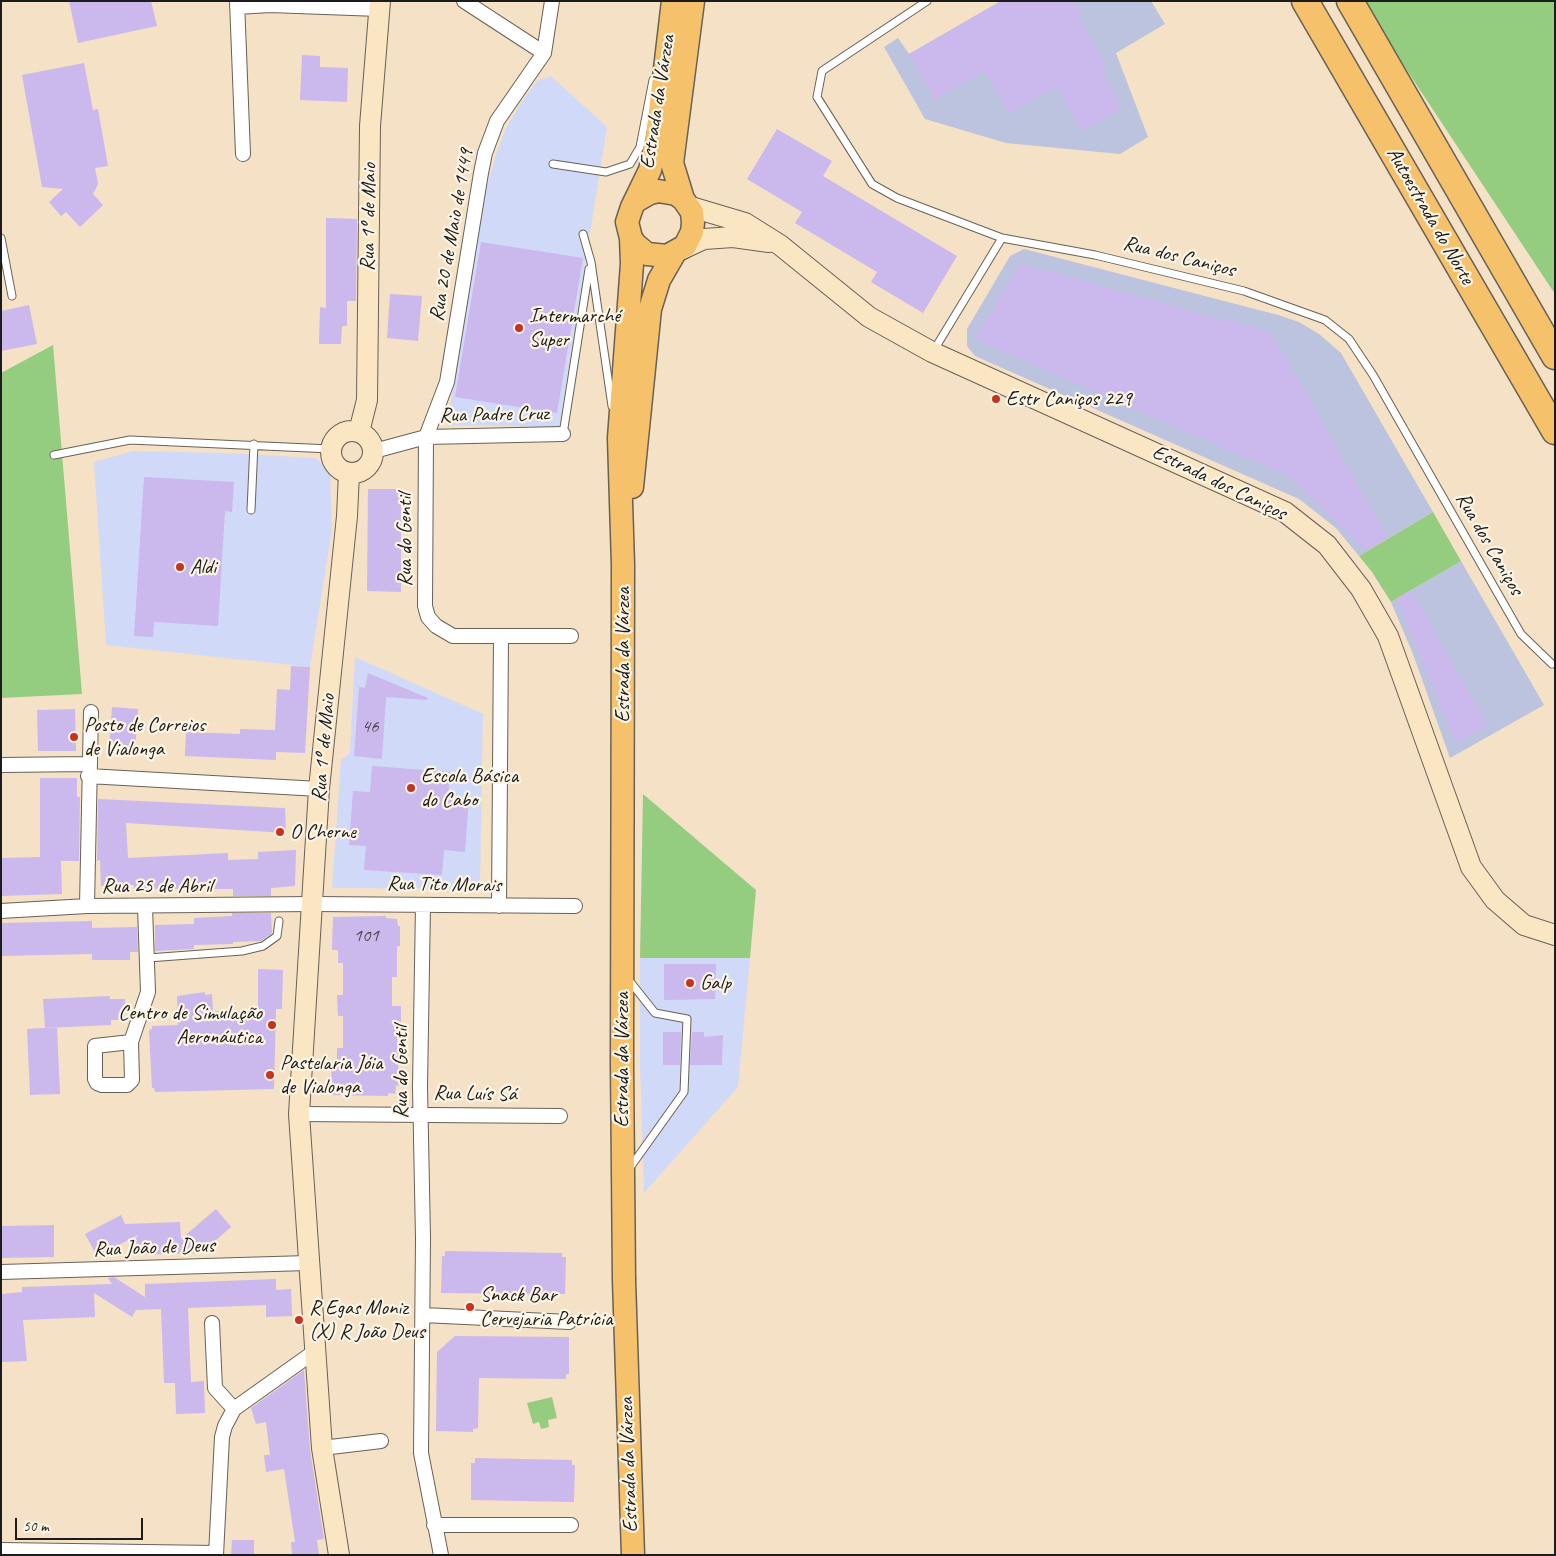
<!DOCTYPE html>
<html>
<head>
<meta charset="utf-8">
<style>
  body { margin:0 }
  #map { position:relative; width:1556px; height:1556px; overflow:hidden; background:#f5e1c5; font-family:Caveat,sans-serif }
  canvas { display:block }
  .frame { position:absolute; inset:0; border:2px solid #1c1c1c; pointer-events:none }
  .scale { position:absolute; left:15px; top:1518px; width:128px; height:22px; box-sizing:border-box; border:2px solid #1c1c1c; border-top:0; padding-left:6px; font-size:15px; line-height:18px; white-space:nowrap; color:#1c1c1c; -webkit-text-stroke:4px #fcf5e5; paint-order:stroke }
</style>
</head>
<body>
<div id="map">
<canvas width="1556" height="1556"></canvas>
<div class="frame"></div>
<div class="scale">50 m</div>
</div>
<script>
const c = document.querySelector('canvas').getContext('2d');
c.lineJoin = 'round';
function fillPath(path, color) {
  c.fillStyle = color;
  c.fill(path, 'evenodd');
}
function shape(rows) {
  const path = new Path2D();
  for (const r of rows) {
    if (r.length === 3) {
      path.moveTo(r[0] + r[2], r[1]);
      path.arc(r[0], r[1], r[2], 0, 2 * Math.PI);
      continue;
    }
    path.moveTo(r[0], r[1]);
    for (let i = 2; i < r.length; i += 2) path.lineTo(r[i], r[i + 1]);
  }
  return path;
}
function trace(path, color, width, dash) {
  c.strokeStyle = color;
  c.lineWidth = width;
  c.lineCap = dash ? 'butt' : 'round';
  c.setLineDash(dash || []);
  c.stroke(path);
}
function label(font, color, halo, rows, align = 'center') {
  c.font = font + ' Caveat,sans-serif';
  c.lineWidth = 4.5;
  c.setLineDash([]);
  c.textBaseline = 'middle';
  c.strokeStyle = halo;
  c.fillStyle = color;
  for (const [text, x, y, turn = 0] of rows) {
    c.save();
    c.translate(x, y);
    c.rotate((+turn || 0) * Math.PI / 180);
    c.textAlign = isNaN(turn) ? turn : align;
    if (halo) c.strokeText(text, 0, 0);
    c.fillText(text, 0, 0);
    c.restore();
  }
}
fillPath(shape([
  [551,76,607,127,559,427,447,425,485,192,497,152,506,128,523,100,537,81],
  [133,451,226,453,316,458,330,472,332,529,310,667,106,645,94,462],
  [355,657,483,714,480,884,475,889,332,888,341,760,350,753],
  [640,958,750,958,738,1087,644,1193,640,1064]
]), '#d1d9f9');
fillPath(shape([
  [1001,1,1151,1,1165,24,1116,53,1148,137,1120,154,1006,143,925,119,884,47,898,38,909,54],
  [1024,249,1278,315,1299,322,1319,334,1341,353,1433,512,1359,556,1336,528,1299,499,975,356,967,346,967,329,1010,256],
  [1461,561,1544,705,1450,758,1413,654,1391,602]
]), '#bbc3de');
fillPath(shape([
  [1361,1,1555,1,1555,294],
  [53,345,82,694,1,698,1,373],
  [1433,512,1461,561,1391,602,1372,572,1359,556],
  [643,794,756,890,750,958,640,958],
  [552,1397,557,1418,548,1420,549,1427,541,1429,539,1422,533,1424,527,1403]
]), '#95cd80');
fillPath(shape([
  [69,1,151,1,157,26,78,43],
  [1001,1,1074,1,1082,15,1078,17,1107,68,1101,71,1122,108,1082,131,1057,87,1009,114,984,71,935,100,909,54],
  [302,55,320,56,320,67,348,68,347,102,300,100],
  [84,63,93,110,98,109,108,166,95,168,98,184,93,194,103,205,80,227,66,212,61,216,49,202,63,189,42,187,22,75],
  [777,129,832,161,823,176,957,256,923,313,871,282,877,272,795,223,802,212,747,179],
  [326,218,357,219,356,301,347,301,347,326,342,326,341,344,319,344,320,307,326,308],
  [481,242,583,258,557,413,455,397],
  [1020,264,1266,331,1277,342,1388,538,1366,551,1291,477,975,339],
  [390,294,422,296,418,341,387,338],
  [29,305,37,344,1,351,1,311],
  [144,477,234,482,232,512,225,511,218,626,154,622,153,637,134,636],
  [368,489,401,489,401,592,367,591],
  [1411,590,1488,725,1456,743,1397,598],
  [291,666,310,667,305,753,276,752,276,760,185,756,186,732,240,734,240,729,275,730,277,689,290,690],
  [368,673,428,698,427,700,386,697,382,759,354,756,359,687,365,688],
  [112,707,138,709,135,751,109,749],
  [75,709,76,751,38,751,37,710],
  [372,766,450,772,448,797,469,798,465,852,444,850,442,875,364,870,366,846,349,845,353,791,370,792],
  [40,778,77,778,77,797,80,797,79,861,61,861,62,894,1,896,1,858,40,857],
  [98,799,285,808,286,833,126,823,128,858,228,853,228,860,258,859,258,852,296,850,295,886,271,888,271,896,233,896,233,889,134,889,134,885,101,886,100,860,97,861],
  [232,913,271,913,272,933,261,941,233,942,233,944,194,945,194,949,155,951,155,925,194,924,194,918,232,916],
  [386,916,386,918,397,919,398,926,400,926,400,946,397,946,397,977,392,977,392,1006,401,1006,401,1035,397,1035,399,1086,396,1085,395,1094,388,1093,388,1096,332,1095,331,1062,337,1062,337,1048,343,1048,343,1016,338,1016,337,995,343,995,343,963,338,963,338,950,332,950,333,917],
  [92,921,92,928,137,927,138,952,130,952,130,960,92,960,92,954,1,956,1,923],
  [664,964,716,964,715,999,664,1000],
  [258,969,283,970,282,1009,276,1009,274,1089,155,1092,154,1088,152,1088,149,1030,152,1029,152,1026,178,1025,177,996,205,992,205,995,212,994,213,1011,258,1011],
  [110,996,110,999,125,999,125,1020,111,1020,111,1025,45,1028,43,999],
  [57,1027,60,1094,30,1095,27,1029],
  [663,1032,681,1032,680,1065,663,1065],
  [692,1032,704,1032,704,1037,723,1035,722,1065,690,1065],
  [216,1209,231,1227,201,1253,136,1255,135,1239,138,1235,97,1256,85,1234,121,1215,125,1224,180,1222,181,1239],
  [54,1225,54,1257,1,1258,1,1226],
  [445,1251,562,1253,562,1257,566,1257,565,1294,441,1293,442,1256,445,1256],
  [114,1277,145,1297,145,1284,276,1279,276,1290,291,1289,292,1316,266,1317,266,1305,188,1308,191,1382,204,1381,205,1413,176,1414,175,1383,164,1383,161,1309,136,1310,132,1317,94,1293,95,1317,23,1320,27,1361,1,1362,1,1294,22,1292,22,1287,112,1284,108,1278],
  [455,1336,569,1337,569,1374,566,1374,566,1379,479,1378,478,1428,473,1429,473,1432,436,1431,437,1352],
  [304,1370,310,1450,324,1539,317,1540,319,1555,292,1555,291,1542,295,1542,284,1469,266,1472,264,1455,270,1455,266,1422,256,1424,251,1408],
  [475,1458,572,1460,572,1465,575,1465,574,1502,471,1500,471,1463,475,1463],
  [232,1540,254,1540,254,1555,231,1555]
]), '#cbb8ec');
const lane = shape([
  [927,1,822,71,817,97,872,184,897,198,1002,238,1095,255,1244,291,1325,320,1349,339,1373,375,1521,634,1552,664],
  [553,164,606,172,630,164,640,147,653,80],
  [583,234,591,262,612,406],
  [1,238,12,296],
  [934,350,1002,238],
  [563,434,589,269],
  [54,455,130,440,331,449],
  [251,510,254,444],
  [148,958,242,951,263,946,277,936,279,921],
  [628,979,655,1013,687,1019,684,1092,629,1169]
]);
const street = shape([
  [237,1,243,154],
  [464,1,544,53],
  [552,1,544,53,497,121,485,153,481,173,447,382,426,437,425,606,428,617,436,626,453,636,571,636],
  [237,7,270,5,379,9],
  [374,451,426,437,563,434],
  [1,765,89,764],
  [88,776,319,789],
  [423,905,420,1087,423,1238,421,1453,441,1555],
  [87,906,91,712],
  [499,906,501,636],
  [1,911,87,906,313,904,575,906],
  [131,1042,95,1046,95,1079,97,1083,102,1085,127,1085,132,1080,131,1042,148,992,145,907],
  [299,1114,560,1116],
  [1,1272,308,1263],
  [423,1315,569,1322],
  [212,1323,215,1388,234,1409],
  [322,1448,381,1441],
  [434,1525,571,1525],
  [1,1550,216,1553],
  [216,1555,222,1437,225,1426,234,1409,314,1352]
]);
const secondary = shape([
  [688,206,745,223,780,245,869,317,932,352,1285,512,1327,545,1361,589,1388,636,1471,867,1495,900,1524,925,1555,935],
  [680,250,704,239,733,237,769,242],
  [352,452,21],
  [359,432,367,400,370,126,380,1],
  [339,1555,322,1448,299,1114,319,789,347,516,349,473]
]);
const primary = shape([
  [683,199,672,163,693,1],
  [636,201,650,193,658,191,676,194,683,199,692,212,693,223,692,232,685,246,667,256,647,254,635,244,631,238,627,222,632,207,650,170,657,137,673,1],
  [631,238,632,264,619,438,623,565,622,1064,624,1280,633,1555],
  [632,487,650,309,659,280,674,254]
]);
const highway = shape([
  [1305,1,1555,431],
  [1350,1,1555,356]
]);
trace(lane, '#686157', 9);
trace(street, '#686157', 16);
trace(secondary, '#686157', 22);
trace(primary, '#686157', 25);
trace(highway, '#686157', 29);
trace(lane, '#fff', 7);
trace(street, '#fff', 14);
trace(secondary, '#fbe6c4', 20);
trace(primary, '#f6c16b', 22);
trace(highway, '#f6c16b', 26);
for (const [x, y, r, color] of [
  [519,328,5,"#c8321e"],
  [996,399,5,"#c8321e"],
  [180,567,5,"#c8321e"],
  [74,737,5,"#c8321e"],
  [411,788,5,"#c8321e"],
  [280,832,5,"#c8321e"],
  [690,983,5,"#c8321e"],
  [272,1025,5,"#c8321e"],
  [270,1075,5,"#c8321e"],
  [470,1307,5,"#c8321e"],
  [299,1320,5,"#c8321e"]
]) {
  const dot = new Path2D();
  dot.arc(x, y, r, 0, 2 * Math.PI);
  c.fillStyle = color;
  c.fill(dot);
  trace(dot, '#fcf5e5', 2);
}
label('19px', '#484350', null, [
  ["46",370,727],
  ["101",366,936]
]);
label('21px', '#1c1c1c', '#fcf5e5', [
  ["Estrada da Várzea",658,102,-81],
  ["Autoestrada do Norte",1430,216,60],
  ["Rua 1º de Maio",369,217,-89],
  ["Rua 20 de Maio de 1449",452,235,-80],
  ["Rua dos Caniços",1179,257,14],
  ["Rua Padre Cruz",494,415,-1],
  ["Estrada dos Caniços",1219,483,26],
  ["Rua do Gentil",405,540,-90],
  ["Rua dos Caniços",1489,544,60],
  ["Estrada da Várzea",623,655,-90],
  ["Rua 1º de Maio",324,748,-85],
  ["Rua Tito Morais",444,885,1],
  ["Rua 25 de Abril",157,886],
  ["Estrada da Várzea",622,1060,-90],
  ["Rua do Gentil",401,1072,-90],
  ["Rua Luís Sá",475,1094,1],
  ["Rua João de Deus",154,1248,-2],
  ["Estrada da Várzea",629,1465,-92]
]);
label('21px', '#1c1c1c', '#fcf5e5', [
  ["Intermarché",529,316],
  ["Super",529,340],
  ["Estr Caniços 229",1006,399],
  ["Aldi",190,567],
  ["Posto de Correios",84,725],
  ["de Vialonga",84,749],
  ["Escola Básica",421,776],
  ["do Cabo",421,800],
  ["O Cherne",290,832],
  ["Galp",700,983],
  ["Centro de Simulação",262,1013,"right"],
  ["Aeronáutica",262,1037,"right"],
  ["Pastelaria Jóia",280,1063],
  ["de Vialonga",280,1087],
  ["Snack Bar",480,1295],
  ["Cervejaria Patrícia",480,1319],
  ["R Egas Moniz",309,1308],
  ["(X) R João Deus",309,1332]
], 'left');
</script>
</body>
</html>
